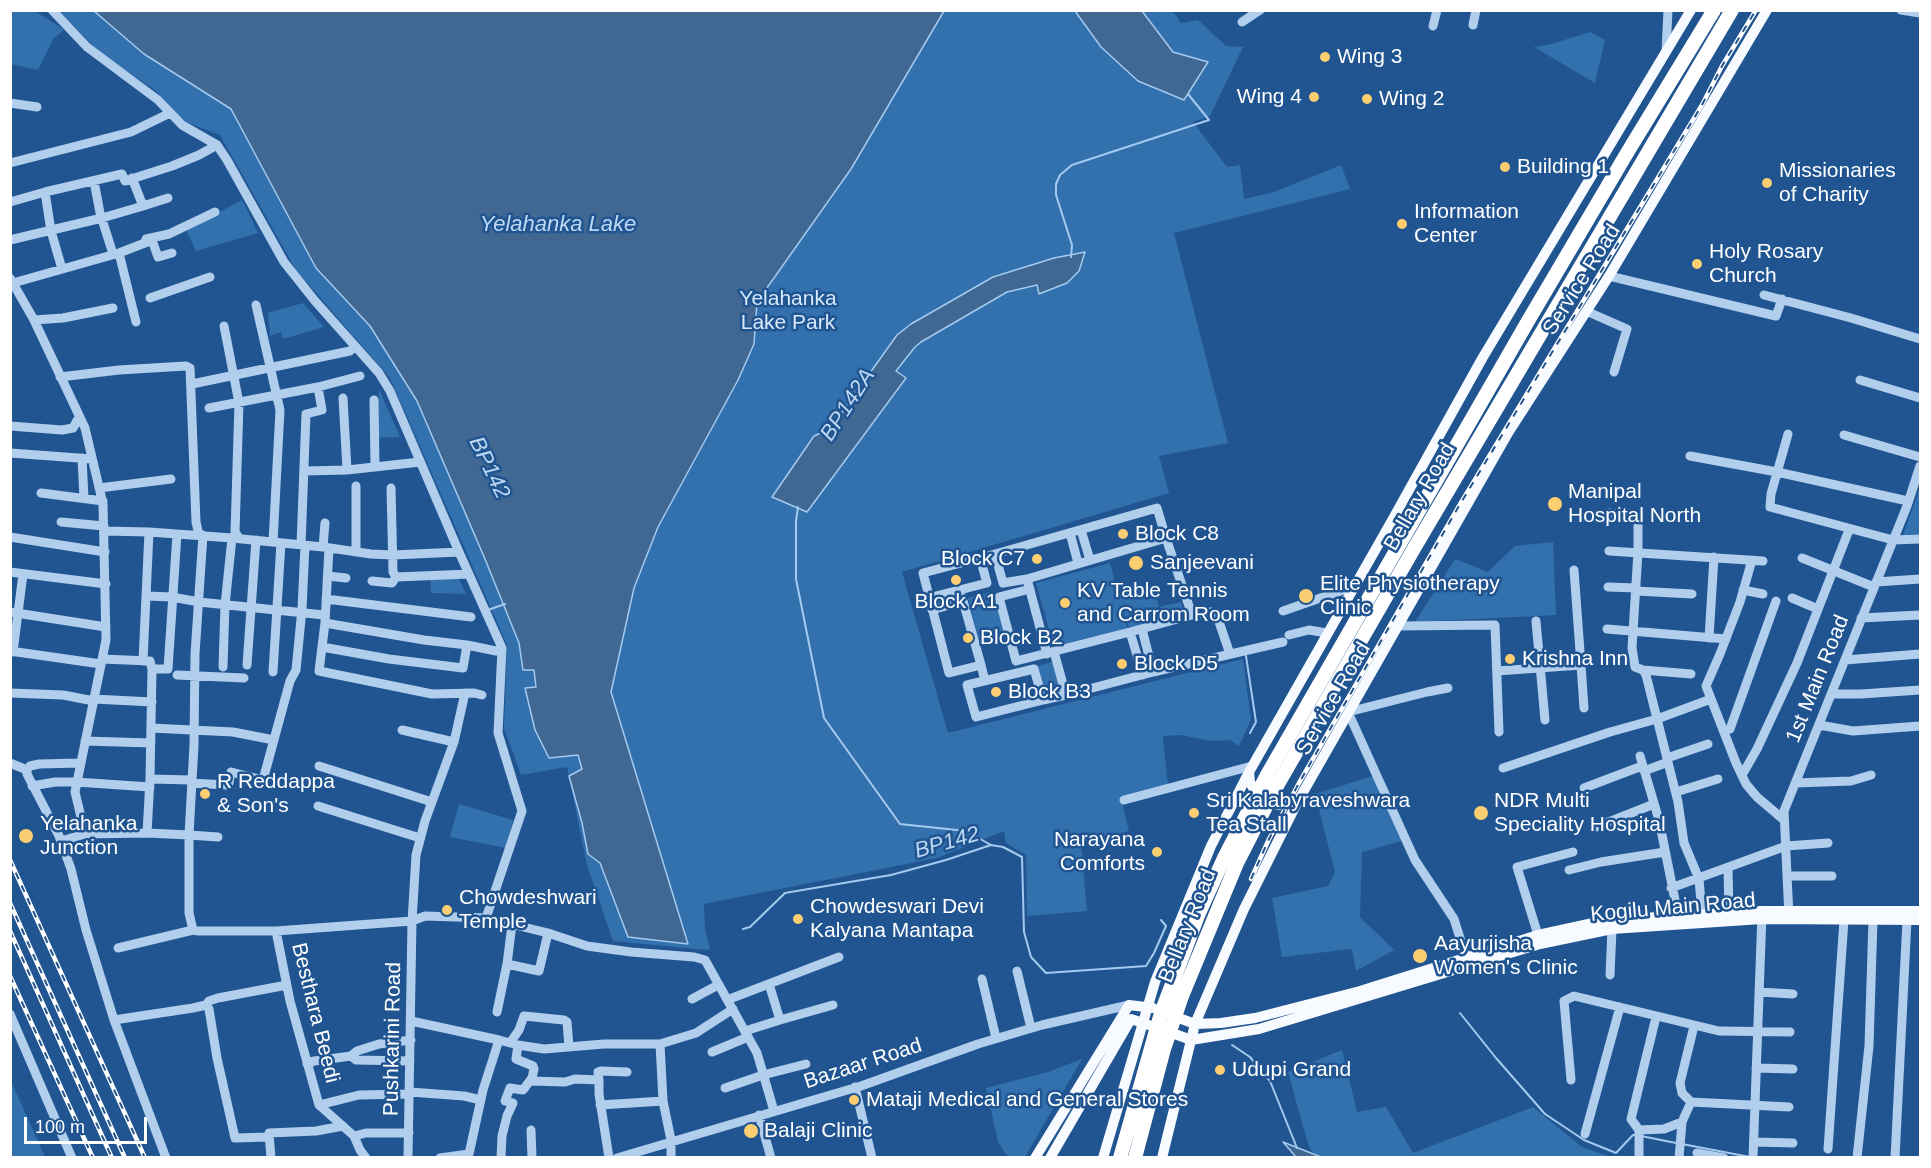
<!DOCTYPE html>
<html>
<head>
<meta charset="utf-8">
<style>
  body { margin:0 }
  #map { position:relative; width:1931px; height:1168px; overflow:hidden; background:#205591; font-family:Helvetica,sans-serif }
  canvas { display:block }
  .frame { position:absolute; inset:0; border:12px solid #fff; pointer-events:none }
  .scale { position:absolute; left:24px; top:1117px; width:123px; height:27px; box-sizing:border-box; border:3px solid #fff; border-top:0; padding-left:8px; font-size:18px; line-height:21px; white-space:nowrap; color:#fff; -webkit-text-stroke:4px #205591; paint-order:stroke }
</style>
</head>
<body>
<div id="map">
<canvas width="1931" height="1168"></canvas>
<div class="frame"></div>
<div class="scale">100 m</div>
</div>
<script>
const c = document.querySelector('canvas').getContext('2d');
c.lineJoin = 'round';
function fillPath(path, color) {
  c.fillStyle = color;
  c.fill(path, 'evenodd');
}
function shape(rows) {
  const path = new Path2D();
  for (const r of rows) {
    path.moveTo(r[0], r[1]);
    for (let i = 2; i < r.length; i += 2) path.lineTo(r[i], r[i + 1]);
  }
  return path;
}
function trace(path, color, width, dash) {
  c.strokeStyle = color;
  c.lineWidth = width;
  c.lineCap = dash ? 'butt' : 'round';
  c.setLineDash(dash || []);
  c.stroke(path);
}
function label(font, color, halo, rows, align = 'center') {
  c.font = font + ' Helvetica,sans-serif';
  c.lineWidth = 5;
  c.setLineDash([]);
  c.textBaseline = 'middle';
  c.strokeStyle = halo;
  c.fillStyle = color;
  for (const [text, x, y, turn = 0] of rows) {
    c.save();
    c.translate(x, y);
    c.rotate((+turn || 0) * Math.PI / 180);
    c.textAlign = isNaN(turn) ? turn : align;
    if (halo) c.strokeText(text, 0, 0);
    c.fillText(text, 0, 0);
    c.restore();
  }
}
fillPath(shape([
  [11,10,35,11,64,30,54,38,38,70,11,64],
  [59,11,94,11,144,54,231,109,316,268,370,326,417,401,485,559,519,643,523,670,534,669,536,687,525,688,578,755,582,769,582,823,588,854,600,863,628,937,687,944,611,692,634,588,658,527,757,312,757,302,851,168,944,11,1075,11,1101,47,1173,52,1142,11,1173,11,1181,23,1198,20,1226,46,1243,47,1210,116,1193,122,1227,167,1240,165,1244,199,1274,192,1341,165,1350,189,1174,233,1228,443,1159,456,1169,493,902,572,948,733,1243,659,1251,720,1239,746,1230,740,1211,741,1181,735,1163,736,1168,786,1121,799,1129,831,1081,844,1087,911,1027,916,1026,855,1006,843,1004,831,937,858,704,904,705,930,710,949,707,950,613,941,587,865,567,767,521,775,504,728,507,645,390,378,296,270,220,135,183,121,156,91,99,52],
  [1590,32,1605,40,1595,83,1534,47,1548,45],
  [242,200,258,233,196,251,186,230],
  [303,303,324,327,283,339,281,332,270,336,268,313],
  [379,389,400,437,377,438],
  [1920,488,1920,534,1903,535],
  [1553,542,1556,615,1415,622,1455,559,1488,572,1515,546],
  [1110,563,1118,594,1153,584,1159,607,1181,602,1184,612,1129,628,1122,606,1128,631,1055,651,1036,583],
  [430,579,459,579,466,594,431,593],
  [994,591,1006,634,979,641,968,598],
  [1052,662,1061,692,1046,696,1037,666],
  [1373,776,1402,841,1362,852,1360,917,1394,950,1356,971,1352,949,1282,957,1272,898,1328,886,1335,872,1315,794],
  [459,804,513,820,506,848,450,837],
  [1342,1050,1357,1112,1386,1107,1413,1153,1533,1107,1582,1147,1611,1157,1323,1158,1316,1155,1310,1149,1306,1137,1288,1072],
  [1082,1059,1025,1157,1008,1157,998,1142,986,1088,1048,1072],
  [10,1081,11,1081,45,1157,11,1157]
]), '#3370ae');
const water = shape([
  [94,11,944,11,851,169,757,302,754,344,738,380,658,527,634,588,611,692,688,944,628,937,600,863,588,854,582,823,569,776,582,769,578,755,549,758,535,730,525,688,536,687,534,670,523,670,519,643,485,559,417,401,370,326,316,268,231,109,144,54,94,11],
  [1075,11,1142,11,1173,52,1208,62,1184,100,1138,81,1101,47,1075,11],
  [1085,252,1079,271,1067,283,1039,294,1037,285,1007,292,921,342,915,347,896,371,906,378,807,512,772,497,814,436,830,429,897,335,911,324,993,277,1054,258,1085,252],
  [1283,1142,1321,1157,1322,1157,1296,1157,1283,1142]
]);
fillPath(water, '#416892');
trace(water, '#a4caef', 1.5);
trace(shape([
  [1071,257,1072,245,1056,195,1056,184,1060,175,1072,165,1209,120,1188,94],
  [798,507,796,521,796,579,824,718,900,824,966,831,991,845],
  [488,610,505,604],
  [1246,656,1256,722,1250,733],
  [743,929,750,927,785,893,891,875,946,860,991,845,1003,847,1022,857,1024,932,1031,957,1046,973,1146,966,1154,953,1166,926,1161,920],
  [1460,1013,1496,1058,1545,1114,1584,1140,1616,1153,1633,1135,1635,1135],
  [1232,1045,1250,1057,1270,1081,1297,1148],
  [1641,1136,1676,1143],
  [1682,1144,1750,1157]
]), '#a4caef', 2);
trace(shape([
  [52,10,87,47,158,100,182,125,217,145,227,160,284,262,315,301,379,373,390,391,459,552,502,648,498,733,522,811,486,918],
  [1901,10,1920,13],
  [1242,22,1260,10],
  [1473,25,1476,10],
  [1433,26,1437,10],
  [1666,51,1668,10],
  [10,103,37,107],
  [10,163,131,132,170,113],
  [94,181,100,213,113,254],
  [45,192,51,231,62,269],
  [10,202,45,192,122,174,125,181,172,166,199,155,217,145],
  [143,206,168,198],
  [146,239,169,234,215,212],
  [10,240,102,218,143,206,132,178],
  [119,253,136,322],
  [1609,276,1776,316,1782,299],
  [10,278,34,320,85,428,103,504,106,640,75,792,85,834],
  [13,283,119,253,150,241,153,243,158,257,172,253],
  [1764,295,1851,318,1920,339],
  [150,298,210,277],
  [256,305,280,410,273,542],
  [1586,311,1627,329,1614,372],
  [34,320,63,318,113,308],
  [224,326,239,403,235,532,239,538],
  [60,377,119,370,186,366,190,368,196,522,199,535],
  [1860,380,1920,398],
  [192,384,350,351],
  [343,398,347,470],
  [374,400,375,467],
  [209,408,318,387,360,376],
  [10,426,62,430,73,428,79,417],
  [1788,434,1771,494,1770,507,1893,540,1920,539],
  [1844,435,1920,457],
  [10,453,92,459],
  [1690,456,1777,472,1908,501],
  [82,458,84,498],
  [304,471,347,470,420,462],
  [356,486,356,552],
  [99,488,171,479],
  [41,493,103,501],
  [1609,513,1635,516,1638,519,1638,552,1632,648,1635,667,1643,670,1646,675,1678,802,1684,843,1699,879,1702,914],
  [61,522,104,526],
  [1081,530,1090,560],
  [104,531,149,532,232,538,323,547,371,554,393,555,459,552],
  [1070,533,1078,563],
  [203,535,195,654,194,745,189,835,218,837],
  [10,537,105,552],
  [1166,538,1192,615,1210,612,1216,613,1230,654],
  [301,545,306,414,322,410,318,387],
  [323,547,325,523],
  [329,548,325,623,319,671,432,694,474,693,482,695],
  [1609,551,1763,561],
  [995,554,1003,583,1027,579],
  [1802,558,1874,587],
  [1752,560,1740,602,1720,654,1706,686,1736,763,1746,784,1757,797,1784,820],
  [10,572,106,584],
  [328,576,346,578],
  [396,577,469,574],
  [372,581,392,583,396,577,393,572,391,488],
  [1876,582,1920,579],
  [1608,587,1636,588],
  [1030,589,999,597,1016,661,1130,632,1143,675],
  [1743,590,1763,594],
  [1636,591,1692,594],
  [147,596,172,597,199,602,324,615],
  [928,598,987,583,980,558],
  [1792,598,1818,609],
  [326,599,471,617],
  [963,601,981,665],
  [932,610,963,601,962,597],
  [1283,611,1355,586],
  [10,612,106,627],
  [1861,618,1920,615],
  [1536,621,1545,720],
  [325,623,424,640,467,645,496,651],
  [1398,626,1495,625,1499,732],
  [1142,629,1153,672],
  [1607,629,1726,639],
  [1130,632,1192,615],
  [1289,635,1309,630,1327,633],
  [1709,638,1714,557],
  [322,647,389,659,463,668,467,645],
  [10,651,101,664],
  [13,652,23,574],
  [1054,652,1066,695],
  [102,659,150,661,152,669,168,669,177,534],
  [1845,660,1920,654],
  [143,661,149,532],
  [247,665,256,540],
  [1581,665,1584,708],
  [223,667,225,605,232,538],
  [1643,670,1691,674],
  [1497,671,1581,665,1574,570],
  [273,672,281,543],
  [177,675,244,678],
  [985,681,981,665,949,673,923,573,995,554,1157,508,1166,538,1027,579,1047,654],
  [1448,688,1427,692,1348,712,1415,860,1454,919,1466,957],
  [10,693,63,695,94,701],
  [1831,694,1861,694,1920,690],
  [94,699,152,702],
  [1043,700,1034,669,967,685,976,717,1043,700,1066,695,1153,672,1283,642],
  [1819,725,1853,731,1920,726],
  [151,728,233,732,274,740],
  [402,730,454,742],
  [1724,731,1730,729,1776,601],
  [85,741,151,743],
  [1640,756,1659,820,1678,915],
  [1667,758,1708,744],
  [10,763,27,770],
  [80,763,39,764,30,766,27,770,27,774,59,836,71,869,86,930,114,1020,166,1158],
  [319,766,432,802],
  [1503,768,1610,732,1657,719,1711,699],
  [1644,771,1668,762],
  [1742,775,1757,749,1797,663,1849,530],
  [150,779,192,780],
  [191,783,227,785,229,783,231,772,263,780,290,681,296,670,302,609,305,545],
  [1795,783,1851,781,1871,775],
  [32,786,55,782,76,782,150,787],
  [1584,788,1642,766],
  [1676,792,1718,779],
  [1124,800,1252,766],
  [318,806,420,838],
  [1596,827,1654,804],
  [147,833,150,779,152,669],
  [61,841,85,834,147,833,189,835,189,913,193,930],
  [1728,868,1729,912],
  [1569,870,1601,862,1665,852],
  [1787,876,1832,876],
  [1671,888,1786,846,1828,843],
  [1789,917,1784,811,1907,506,1920,466],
  [276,931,290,1001,319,1105,354,1136,360,1150,366,1158],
  [1538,935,1517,867,1573,852],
  [118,948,193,930,198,931,276,931,412,921,425,916,486,918,548,933,587,946,631,952,694,957,705,960,757,1053,774,1111],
  [507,964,539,971,548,933],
  [1017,971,1031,1028],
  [1610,975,1612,929],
  [982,979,996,1038],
  [1759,992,1793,994],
  [692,999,718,985],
  [727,1000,839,957],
  [206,1005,209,1009,217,1058,235,1138,269,1137],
  [497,1012,507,964,512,925],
  [10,1014,72,1158],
  [114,1020,193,1008,206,1005,209,1001,218,998,287,985],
  [780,1020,833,1005],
  [411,1021,499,1040,483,1090,469,1154,440,1158],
  [745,1031,780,1020,769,984],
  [499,1040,518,1045,516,1059,533,1066,534,1069,532,1078,523,1090,510,1088,505,1101,513,1103,507,1116,502,1136,501,1158],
  [510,1043,519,1030,524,1016,564,1020,567,1022,569,1047],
  [660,1044,663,1101,671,1140,671,1158],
  [518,1045,544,1049,604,1044,660,1044,696,1033,733,1009],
  [712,1052,748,1037],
  [351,1056,357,1051,379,1044,411,1040],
  [307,1064,314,1061,351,1056,356,1060,410,1061],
  [1756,1068,1793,1069],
  [599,1080,598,1072,601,1071,627,1072],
  [1571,1080,1564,1001,1574,996,1719,1031,1790,1032],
  [530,1081,565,1082,575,1079,599,1080,599,1094,609,1158],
  [855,1087,872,1158],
  [725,1088,763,1075,806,1064],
  [410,1092,464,1096,481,1100],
  [1691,1102,1789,1107],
  [319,1105,359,1095,410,1094],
  [600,1105,663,1101],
  [759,1115,771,1158],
  [531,1130,532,1158],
  [1639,1130,1664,1129,1682,1122],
  [1585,1134,1620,1007],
  [354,1136,366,1133,409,1133],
  [1754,1142,1793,1143],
  [1828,1149,1844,920],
  [1697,1153,1724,1158],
  [271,1158,269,1133,316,1131,343,1126],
  [408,1158,412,921,416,855,425,821,454,742,465,693],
  [617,1158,861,1086,978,1044,1042,1025,1129,1005],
  [1639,1158,1639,1130,1631,1119,1656,1017],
  [1679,1158,1682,1122,1691,1102,1682,1093,1680,1083,1694,1026],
  [1753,1158,1762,914],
  [1857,1158,1869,1046,1873,920],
  [1895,1158,1907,920]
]), '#b1ceed', 9);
trace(shape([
  [1249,772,1250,782,1254,790,1265,800,1279,805,1298,801],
  [1168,1014,1195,1024,1221,1023,1255,1018,1360,991,1538,935,1607,920,1762,911,1920,911],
  [1164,1030,1191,1040,1259,1029,1540,944,1612,929,1762,919,1920,920],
  [1035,1158,1129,1005,1153,1008],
  [1050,1158,1131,1019,1149,1025],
  [1103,1158,1155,982,1211,846,1249,772,1394,517,1483,357,1691,10],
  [1162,1158,1195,1024,1244,909,1298,801,1508,433,1609,276,1767,10]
]), '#f7faff', 10);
const rail = shape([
  [10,860,145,1158],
  [1251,879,1269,839,1299,783,1459,506,1702,105,1722,66,1756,10],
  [10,903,125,1158],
  [10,931,112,1158],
  [10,976,93,1158]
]);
trace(rail, '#fff', 4.5);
trace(rail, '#205591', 2, [7]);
trace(shape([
  [1120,1158,1161,1013,1199,913,1225,856,1267,775,1528,321,1627,153,1714,10],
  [1135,1158,1164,1049,1182,996,1237,863,1274,791,1416,545,1732,10]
]), '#fff', 14);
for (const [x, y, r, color] of [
  [1325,57,6,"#fbce71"],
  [1314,97,6,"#fbce71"],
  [1367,99,6,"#fbce71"],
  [1505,167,6,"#fbce71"],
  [1767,183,6,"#fbce71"],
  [1402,224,6,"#fbce71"],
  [1697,264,6,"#fbce71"],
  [1555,504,8,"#fbce71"],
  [1123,534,6,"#fbce71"],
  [1037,559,6,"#fbce71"],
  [1136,563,8,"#fbce71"],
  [956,580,6,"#fbce71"],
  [1306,596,8,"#fbce71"],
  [1065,603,6,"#fbce71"],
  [968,638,6,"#fbce71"],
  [1510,659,6,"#fbce71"],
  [1122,664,6,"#fbce71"],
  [996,692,6,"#fbce71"],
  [205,794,6,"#fbce71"],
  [1194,813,6,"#fbce71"],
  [1481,813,8,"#fbce71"],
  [26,836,8,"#fbce71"],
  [1157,852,6,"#fbce71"],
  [447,910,6,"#fbce71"],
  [798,919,6,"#fbce71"],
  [1420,956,8,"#fbce71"],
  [1220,1070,6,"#fbce71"],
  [854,1100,6,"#fbce71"],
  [751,1131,8,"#fbce71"]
]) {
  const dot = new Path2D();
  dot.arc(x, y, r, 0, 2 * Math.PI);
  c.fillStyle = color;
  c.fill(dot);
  trace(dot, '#205591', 2);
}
label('21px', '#fff', '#205591', [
  ["Wing 3",1337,57],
  ["Wing 4",1302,97,"right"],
  ["Wing 2",1379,99],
  ["Building 1",1517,167],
  ["Missionaries",1779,171],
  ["of Charity",1779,195],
  ["Information",1414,212],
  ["Center",1414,236],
  ["Holy Rosary",1709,252],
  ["Church",1709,276],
  ["Manipal",1568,492],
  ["Hospital North",1568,516],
  ["Block C8",1135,534],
  ["Block C7",1025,559,"right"],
  ["Sanjeevani",1150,563],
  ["Elite Physiotherapy",1320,584],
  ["Clinic",1320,608],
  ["KV Table Tennis",1077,591],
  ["and Carrom Room",1077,615],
  ["Block A1",956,602,"center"],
  ["Block B2",980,638],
  ["Krishna Inn",1522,659],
  ["Block D5",1134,664],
  ["Block B3",1008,692],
  ["R Reddappa",217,782],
  ["& Son's",217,806],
  ["Sri Kalabyraveshwara",1206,801],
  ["Tea Stall",1206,825],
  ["NDR Multi",1494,801],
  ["Speciality Hospital",1494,825],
  ["Yelahanka",40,824],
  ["Junction",40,848],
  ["Narayana",1145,840,"right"],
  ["Comforts",1145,864,"right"],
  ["Chowdeshwari",459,898],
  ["Temple",459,922],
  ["Chowdeswari Devi",810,907],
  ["Kalyana Mantapa",810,931],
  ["Aayurjisha",1434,944],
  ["Women's Clinic",1434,968],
  ["Udupi Grand",1232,1070],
  ["Mataji Medical and General Stores",866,1100],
  ["Balaji Clinic",764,1131]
], 'left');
label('21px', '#fff', '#205591', [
  ["Service Road",1582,280,-58],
  ["Bellary Road",1420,497,-60],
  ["1st Main Road",1818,679,-68],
  ["Service Road",1334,699,-60],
  ["Kogilu Main Road",1673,908,-5],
  ["Bellary Road",1188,926,-68],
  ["Besthara Beedi",315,1013,76],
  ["Pushkarini Road",393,1039,-89],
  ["Bazaar Road",863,1064,-18]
]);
label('21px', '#d6e8fa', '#205591', [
  ["Yelahanka",788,299],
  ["Lake Park",788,323]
]);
label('italic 22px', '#bdd8f4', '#205591', [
  ["Yelahanka Lake",558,225],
  ["BP142A",848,405,-57],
  ["BP142",489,468,64],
  ["BP142",947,843,-16]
]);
</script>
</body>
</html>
